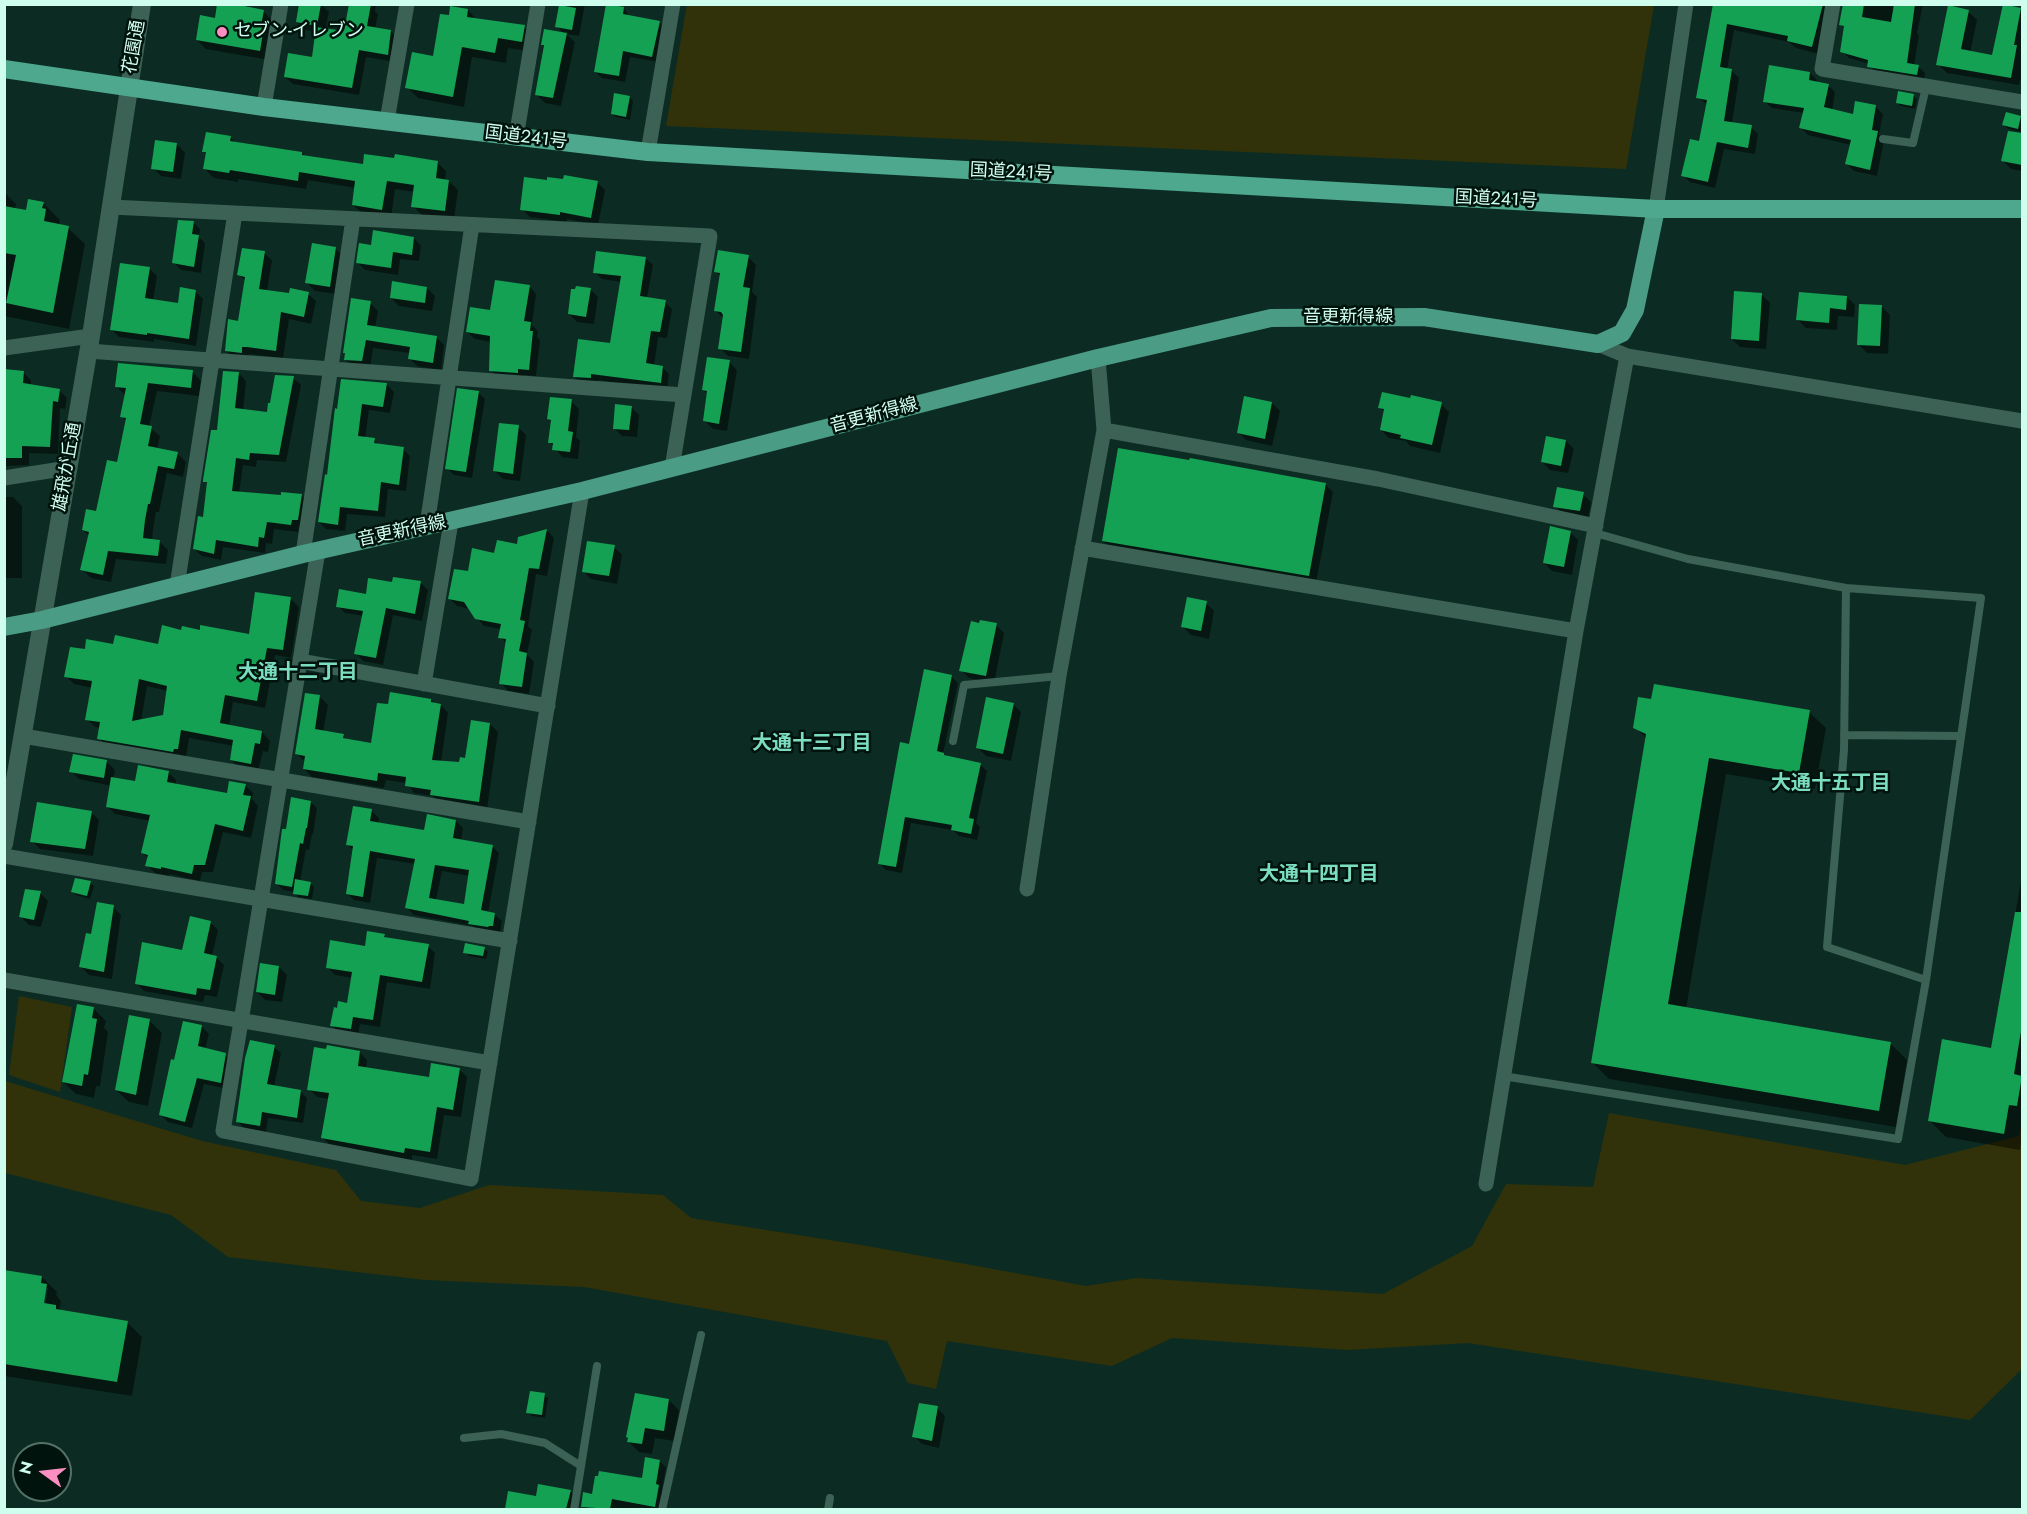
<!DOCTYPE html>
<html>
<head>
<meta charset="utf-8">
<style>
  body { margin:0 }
  #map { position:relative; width:2027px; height:1514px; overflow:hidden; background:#0c2c23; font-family:Jost,sans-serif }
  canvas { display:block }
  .frame { position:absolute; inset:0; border:6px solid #d0feee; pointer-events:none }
  .north { position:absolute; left:12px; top:1442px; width:60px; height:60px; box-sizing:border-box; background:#01130d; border:2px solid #547167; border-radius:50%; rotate:285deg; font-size:16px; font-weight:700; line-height:24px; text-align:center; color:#d0feee }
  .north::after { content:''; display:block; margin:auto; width:21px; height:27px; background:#fc8fc1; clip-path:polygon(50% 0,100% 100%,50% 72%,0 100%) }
</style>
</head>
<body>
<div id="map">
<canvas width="2027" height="1514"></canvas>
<div class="frame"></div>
<div class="north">N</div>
</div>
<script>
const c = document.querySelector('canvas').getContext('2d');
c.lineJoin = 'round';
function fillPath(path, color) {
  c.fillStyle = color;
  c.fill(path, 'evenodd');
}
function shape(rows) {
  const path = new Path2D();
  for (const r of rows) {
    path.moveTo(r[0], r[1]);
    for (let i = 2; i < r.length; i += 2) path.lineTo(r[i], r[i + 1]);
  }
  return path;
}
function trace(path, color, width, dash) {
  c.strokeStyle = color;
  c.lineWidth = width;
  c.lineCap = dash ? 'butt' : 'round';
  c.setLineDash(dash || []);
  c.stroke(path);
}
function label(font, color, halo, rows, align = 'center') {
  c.font = font + ' Jost,"Noto Sans JP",sans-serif';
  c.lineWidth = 5;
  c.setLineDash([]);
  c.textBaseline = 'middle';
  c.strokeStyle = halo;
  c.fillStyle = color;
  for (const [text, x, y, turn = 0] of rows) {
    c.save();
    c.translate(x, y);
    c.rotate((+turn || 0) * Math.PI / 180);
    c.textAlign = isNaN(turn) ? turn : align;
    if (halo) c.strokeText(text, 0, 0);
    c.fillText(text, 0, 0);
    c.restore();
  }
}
fillPath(shape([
  [687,4,1654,4,1654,5,1626,169,666,126],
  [19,996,72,1007,60,1092,9,1075],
  [5,1081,202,1141,336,1170,361,1201,420,1208,489,1185,663,1195,691,1218,867,1246,1086,1286,1137,1278,1383,1294,1472,1246,1506,1184,1593,1187,1609,1113,1905,1165,2019,1136,2022,1120,2022,1369,1970,1420,1468,1343,1348,1350,1172,1338,1112,1366,947,1341,936,1389,908,1383,887,1341,584,1287,425,1280,228,1257,171,1215,5,1173]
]), '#31320a');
fillPath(shape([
  [219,4,250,4,250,9,263,11,272,20,269,60,206,49,197,40,216,20],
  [300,4,321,4,329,12,325,30,345,33,350,4,376,4,375,11,378,14,375,29,391,31,398,39,396,62,366,57,359,95,293,84,285,77,313,58,317,32,305,30,297,22],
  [560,4,585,4,579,36,566,34,575,42,561,106,545,103,537,95,545,30,564,34,557,26],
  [1714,4,1831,4,1819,54,1796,48,1789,42,1734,30,1727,70,1732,71,1739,78,1732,123,1751,127,1758,134,1755,154,1724,149,1715,188,1690,182,1683,175,1701,143,1707,105,1698,97],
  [1843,4,1923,4,1917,33,1919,35,1914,66,1918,66,1925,73,1924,81,1876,73,1869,64,1849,58,1842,51,1846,29,1841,24],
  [624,8,630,17,659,22,666,29,659,62,630,57,625,82,602,78,595,72],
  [2020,9,2022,11,2022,80,2020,80,2019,85,1947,73,1938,64,1968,11,1977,20,1970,53,1993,57],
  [468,10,477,20,524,27,535,38,533,52,508,48,506,63,472,57,464,107,418,98,407,87,435,58,450,17],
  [1810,73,1817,80,1816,83,1828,85,1835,92,1832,111,1854,116,1876,107,1883,114,1879,134,1884,140,1877,176,1854,171,1847,164,1851,145,1808,135,1800,127,1804,113,1772,108,1764,101],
  [1913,95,1917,99,1915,109,1901,106,1897,103],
  [630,97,633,101,630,120,616,117,612,114],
  [2020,117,2022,120,2021,132,2008,129,2004,125],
  [2009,132,2022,135,2022,171,2011,169,2003,161],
  [230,137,236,143,302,153,306,157,364,166,396,160,437,162,446,171,445,181,449,181,458,190,454,219,422,215,413,206,415,192,395,189,391,218,363,214,353,205,356,188,308,180,306,189,238,179,238,182,214,178,205,169,207,154,204,151],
  [177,144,185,153,181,179,161,176,153,168],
  [548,182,597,182,605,190,598,225,567,219,567,222,530,217,522,209],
  [4,192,16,204,15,209,27,211,43,203,60,220,59,224,68,228,85,244,69,329,4,316],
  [193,222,200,229,199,237,205,243,201,273,181,270,174,263],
  [414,238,421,246,419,261,400,259,398,275,365,270,358,263,372,246],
  [335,248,343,256,337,294,315,291,307,283],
  [264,253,272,260,267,291,290,295,308,294,316,301,311,324,289,319,283,358,249,354,249,359,234,358,226,351,239,323,246,281,239,275],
  [748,257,756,265,752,292,757,297,749,359,728,356,720,348,724,319,716,311,721,277,716,272],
  [645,258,653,265,647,298,665,302,672,309,667,338,658,337,654,366,662,367,669,374,667,390,598,380,597,385,582,384,575,377,611,345,622,282,602,279,594,272],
  [149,268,157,276,153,301,179,305,195,291,203,299,196,346,154,339,154,342,119,337,111,329],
  [529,286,536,294,532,325,538,331,537,337,540,340,536,376,525,375,525,380,498,378,491,370,491,342,475,339,467,332,491,312],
  [427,288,435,296,432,311,399,306,391,298],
  [590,289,598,297,594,324,577,322,569,314],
  [1762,295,1770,303,1766,349,1740,347,1732,339],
  [1847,297,1855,305,1854,317,1838,316,1837,330,1806,328,1798,320],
  [370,303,378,311,375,328,436,337,444,345,441,370,417,366,409,358,410,353,373,348,370,369,354,368,346,360,347,355],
  [1882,307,1890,315,1888,354,1867,353,1859,345],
  [729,362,737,370,727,431,713,429,705,421,708,394,703,390],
  [4,370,24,373,31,380,31,386,59,390,67,398,65,409,60,408,58,454,29,453,29,465,7,466,4,463],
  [193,372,201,381,199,396,157,391,149,427,160,436,157,449,177,453,186,462,183,477,167,473,159,512,156,512,153,529,152,541,159,541,168,550,166,564,116,559,111,582,91,578,82,569,89,536,83,530,97,513,118,464,127,422,122,416,125,395,116,386],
  [239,373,246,381,243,411,268,414,293,378,301,385,286,462,257,460,256,467,243,465,239,493,282,497,301,495,309,503,305,527,299,526,298,532,274,529,272,544,266,543,265,553,223,547,221,560,202,556,194,549,204,519,208,485,205,481,218,432],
  [386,384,394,392,390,413,369,410,365,438,374,440,381,446,403,449,410,456,406,491,388,489,385,517,347,514,345,531,326,529,319,522,328,476,336,410],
  [478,392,485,399,472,478,454,475,447,468],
  [571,401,579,409,576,437,580,441,578,459,562,457,550,442,552,423,548,419],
  [1272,403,1280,411,1272,446,1246,440,1238,432],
  [1441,404,1449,412,1440,453,1410,446,1406,441,1389,438,1381,430,1385,412,1380,408],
  [631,407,639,415,637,437,622,436,614,428],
  [518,427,526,435,520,481,503,479,495,471],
  [1566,441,1574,449,1568,473,1550,470,1542,462],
  [1325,484,1333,492,1316,583,1111,549,1103,541],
  [1583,494,1591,502,1588,518,1563,514,1555,505],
  [4,497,13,497,22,506,22,578,6,578,6,587,4,587],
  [547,530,554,538,547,576,536,574,528,626,532,630,527,654,534,662,529,694,508,691,501,683,507,644,500,637,501,629,484,626,470,609,457,606,450,599,469,573,495,555,518,545],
  [1570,532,1578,540,1572,575,1552,571,1544,563],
  [614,547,622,555,617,584,591,579,583,571],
  [394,579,421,583,428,590,422,621,393,615,383,665,363,661,356,653,364,616,345,613,338,606,393,584],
  [290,598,299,607,291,658,275,655,265,708,233,702,229,726,262,732,270,741,268,752,263,751,258,771,240,768,231,760,234,746,189,738,186,757,107,747,99,738,101,728,95,727,87,719,93,688,74,684,66,676,86,651,114,646,159,646,182,631,250,635],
  [147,686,168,691,164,717,141,721],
  [1206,603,1214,611,1209,639,1191,635,1183,627],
  [996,625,1004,633,994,683,969,678,961,670],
  [951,676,958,683,943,754,946,757,980,764,987,771,976,823,980,827,977,840,959,836,953,830,911,823,902,873,886,870,880,864,910,745],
  [320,697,328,705,323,732,343,735,348,741,372,744,389,706,431,700,435,704,441,705,448,713,441,762,461,763,466,759,490,724,498,732,487,809,439,803,433,796,414,793,407,783,386,780,384,788,312,777,304,769,304,761,296,753],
  [1013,704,1021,712,1011,761,986,756,978,748],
  [1809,712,1826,728,1815,789,1726,774,1686,1009,1890,1043,1907,1060,1896,1127,1609,1079,1592,1062,1647,739,1635,727],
  [107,762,115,770,113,779,136,783,168,772,176,780,176,785,228,795,245,785,253,793,252,799,258,806,251,838,223,832,213,872,202,872,200,881,169,874,169,876,155,873,147,865,149,859,142,853,150,821,115,814,107,806,111,786,79,779,71,771],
  [311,802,317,808,313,834,312,834,309,850,306,849,300,881,310,883,314,887,312,899,298,897,295,892,283,890,276,883,287,831],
  [372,811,379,818,378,824,425,832,456,821,463,828,461,841,492,846,499,853,488,913,494,914,502,921,500,933,477,931,473,926,414,915,407,908,416,864,377,858,370,903,354,900,347,893,354,851,348,845],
  [442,871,470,876,465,905,436,900],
  [91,812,99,820,93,856,40,849,32,841],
  [2022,875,2022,1138,2020,1150,1946,1137,1929,1120,1992,1049],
  [90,883,94,886,90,899,76,895,72,892],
  [40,893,48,901,41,927,29,925,21,917],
  [113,907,121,915,112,979,89,975,81,967,92,936],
  [210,922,218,930,212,956,216,957,224,965,217,997,205,995,203,1002,144,991,136,983,183,951],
  [384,936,388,939,428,946,435,953,430,989,387,982,380,1027,360,1024,358,1036,339,1033,332,1025,349,1005,353,978,335,975,328,968],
  [484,948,488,952,486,959,469,956,465,952],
  [279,967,287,975,282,1002,265,1000,257,992],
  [93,1008,106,1021,104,1028,108,1032,100,1086,96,1086,94,1098,76,1094,63,1082],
  [149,1020,162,1033,148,1106,129,1102,116,1090],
  [202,1027,209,1034,205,1049,225,1055,233,1062,228,1089,204,1084,192,1128,168,1122,161,1115,175,1062],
  [274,1047,281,1053,274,1087,300,1091,307,1098,303,1123,268,1118,266,1132,244,1128,238,1122],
  [359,1052,367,1060,366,1069,430,1079,459,1069,467,1077,461,1117,444,1115,437,1159,412,1155,412,1160,331,1146,323,1138,329,1099,317,1097,309,1089],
  [4,1271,42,1277,57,1292,56,1295,61,1301,59,1311,127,1322,142,1337,132,1396,4,1376],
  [45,1288,48,1288,44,1311,41,1310],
  [544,1395,548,1398,545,1418,532,1416,528,1412],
  [669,1400,679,1410,674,1441,655,1438,652,1454,639,1452,628,1441],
  [937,1408,945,1416,939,1448,922,1444,914,1436],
  [659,1461,666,1467,662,1490,665,1493,662,1510,585,1510,582,1506,593,1496,643,1479],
  [570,1491,577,1498,575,1510,509,1510,507,1507]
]), '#0007');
fillPath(shape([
  [217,4,235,4,264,10,261,26,264,27,260,51,196,40,200,15,215,18],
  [299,4,321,4,317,26,296,22],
  [349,4,371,4,367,26,391,30,388,55,359,50,352,88,284,77,288,53,312,57,316,27,344,31],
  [606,4,624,7,623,14,660,21,652,57,623,51,619,76,594,72],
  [1713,4,1823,4,1812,47,1787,41,1788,36,1727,24,1720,67,1732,69,1724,121,1752,125,1748,148,1717,142,1708,182,1681,176,1690,139,1699,141,1707,100,1696,98],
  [1843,4,1864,4,1862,17,1891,22,1894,4,1915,4,1907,63,1919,65,1917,75,1867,67,1868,60,1840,52,1844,26,1839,25],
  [2003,4,2021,8,2014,45,2017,45,2011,78,1936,65,1948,5,1969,10,1961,49,1992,55],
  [559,5,576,8,572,30,555,27],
  [450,6,468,9,467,17,525,25,522,42,498,38,495,53,462,47,453,97,405,88,412,52,433,56,440,14,449,15],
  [544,29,567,33,553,98,535,95,544,45,541,45],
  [1769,65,1810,72,1809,80,1829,84,1824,107,1853,114,1855,101,1876,105,1872,130,1878,131,1870,170,1845,164,1851,140,1799,128,1804,108,1763,102],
  [1898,91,1914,94,1912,106,1896,103],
  [614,93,630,96,626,117,611,114],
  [2006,112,2021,116,2018,129,2002,125],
  [2008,131,2022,133,2022,165,2001,161],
  [206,132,231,136,230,141,302,152,302,155,363,164,364,154,394,158,395,154,438,161,436,178,449,180,445,211,411,207,414,185,387,181,382,210,352,205,355,181,299,172,298,181,230,170,229,173,203,169,206,152,202,152],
  [155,140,177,143,173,172,151,169],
  [564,175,598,181,591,218,560,212,560,215,520,210,524,177,547,180,547,177,563,179],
  [28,199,44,202,42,208,46,209,44,221,69,226,53,313,6,303,16,255,4,253,4,206,26,210],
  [178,220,194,221,192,234,199,235,194,267,172,263],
  [373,230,414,237,412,255,393,252,391,268,356,263,359,243,371,245],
  [312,243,336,247,330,287,305,283],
  [242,248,265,251,259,289,289,293,290,288,309,292,304,317,281,312,276,351,247,347,242,347,242,353,225,351,228,319,238,321,245,277,237,275],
  [718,250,749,255,743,287,750,288,741,352,718,349,723,315,721,312,714,311,720,273,714,272],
  [596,251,646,257,640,296,666,300,660,332,651,331,646,363,663,366,661,383,591,374,591,378,573,377,578,339,610,343,621,276,593,273],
  [120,263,150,267,145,298,178,303,180,287,196,290,189,339,147,333,147,335,110,330],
  [495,280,530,285,524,321,531,322,530,331,533,331,529,370,518,369,518,373,489,371,490,336,466,332,470,307,490,310],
  [392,281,427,287,425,303,390,298],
  [576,286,591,288,586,317,568,314,571,289,575,289],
  [1734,291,1762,293,1759,341,1731,339],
  [1799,292,1847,296,1846,310,1830,308,1829,323,1796,320],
  [351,298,371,301,367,325,437,336,433,363,408,359,410,347,366,340,362,361,344,360,345,353,343,353],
  [1859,304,1882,305,1880,346,1857,345],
  [707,357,730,360,719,424,703,421,707,391,702,390],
  [118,363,193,370,191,388,148,383,140,424,152,426,148,446,178,452,174,469,158,466,150,504,148,504,145,520,143,538,160,540,158,556,108,551,103,575,80,570,89,532,82,530,86,509,96,511,107,460,117,462,126,418,120,417,126,388,115,387],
  [4,369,24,371,23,383,60,389,58,402,53,401,50,447,22,446,22,458,4,458],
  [223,371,239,372,235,408,267,412,268,403,270,403,275,375,294,376,279,455,250,453,249,460,236,458,232,491,281,495,281,492,302,494,298,520,292,520,291,525,267,522,264,538,259,537,258,547,216,540,214,554,193,549,198,516,203,517,207,482,203,482,203,480,211,430,217,430],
  [341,379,387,383,383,407,362,404,358,436,375,438,374,443,404,447,399,485,381,482,378,511,340,507,338,525,318,522,325,474,327,475,335,408,337,409],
  [457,388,479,391,466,472,445,469],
  [1382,392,1410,398,1411,395,1442,402,1432,445,1400,438,1401,435,1380,430,1384,409,1378,408],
  [1244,396,1272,402,1265,439,1237,433],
  [550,397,572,399,568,431,573,432,570,452,552,450,553,443,548,443,551,420,547,419],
  [615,404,632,406,629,430,613,429],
  [499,423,519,425,513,474,493,471],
  [1546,436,1566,440,1561,466,1541,462],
  [1118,448,1189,460,1190,458,1326,483,1309,576,1102,541],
  [1557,487,1584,492,1580,511,1553,507],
  [1550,526,1571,531,1564,567,1543,563],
  [547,529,539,569,529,568,520,620,525,621,519,651,527,653,522,687,499,684,506,639,498,638,501,624,475,619,464,602,448,599,454,569,468,571,472,548,494,553,497,540,517,544,518,537],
  [587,541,615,545,609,576,582,572],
  [393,577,421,581,415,614,386,608,376,658,354,654,363,611,336,607,339,589,366,594,368,578,392,582],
  [255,592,291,597,283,650,267,648,257,701,225,695,220,723,262,731,260,744,255,743,251,764,230,760,233,740,181,730,178,749,174,749,173,752,97,739,100,722,85,720,92,681,64,677,70,647,85,649,86,639,113,644,115,635,158,644,162,625,181,630,182,626,200,630,200,625,249,634],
  [139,679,167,686,163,715,132,721],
  [1187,597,1207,601,1201,631,1181,627],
  [980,620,997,623,986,676,959,671,971,621,979,623],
  [924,669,952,675,937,751,944,753,944,755,981,763,969,818,974,819,971,834,951,830,952,825,905,817,896,867,878,864,900,742,909,744],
  [1654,684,1810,710,1799,773,1709,758,1668,1004,1891,1042,1879,1111,1591,1063,1646,734,1633,728,1638,697,1651,699],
  [390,692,431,699,431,702,441,704,432,760,459,762,460,757,465,758,471,720,490,723,479,802,430,795,431,790,405,786,406,777,378,773,377,781,303,769,305,756,295,754,305,693,320,695,315,729,344,734,343,738,371,743,377,703,388,704],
  [986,697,1014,703,1003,754,976,748],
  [73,754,107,760,104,778,69,772],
  [138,765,169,771,167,782,227,793,229,781,246,784,243,795,251,796,243,831,215,824,205,865,194,865,192,874,161,867,161,869,145,866,148,855,141,853,150,815,106,807,111,777,135,781],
  [291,797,311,801,307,828,306,828,303,844,300,843,292,887,275,884,282,829,286,829],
  [37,802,92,811,85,849,30,842],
  [353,806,372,809,370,821,424,830,427,814,456,820,453,838,493,845,481,910,495,913,493,926,489,926,488,927,468,924,469,921,405,908,415,859,370,851,363,897,346,894,353,846,346,845],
  [435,865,469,870,464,904,429,898],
  [75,878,91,881,87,896,71,892],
  [295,879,311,882,308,896,293,894],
  [25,889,41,891,34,920,19,917],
  [97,902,114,905,104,972,79,967,86,933,91,934],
  [2015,912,2022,912,2022,1025,2014,1074,2022,1076,2017,1106,2009,1105,2004,1134,1928,1121,1942,1039,1991,1048],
  [190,916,211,921,204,953,217,956,210,990,197,988,196,995,135,984,142,942,182,950],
  [367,931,385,934,384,937,429,944,422,982,380,975,373,1020,353,1017,351,1029,330,1026,334,1007,337,1008,338,1001,347,1003,352,972,326,968,330,940,365,946],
  [465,943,485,947,483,956,463,953],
  [260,963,279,966,275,995,256,992],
  [77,1004,94,1007,92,1018,97,1019,88,1075,84,1074,82,1086,62,1082],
  [129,1015,150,1019,136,1095,115,1090],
  [183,1021,202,1025,198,1046,226,1053,221,1083,197,1078,185,1122,159,1115,171,1059,174,1060],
  [250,1040,275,1045,267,1084,301,1090,297,1118,262,1112,260,1126,236,1122,245,1058],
  [327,1045,360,1051,358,1066,429,1077,431,1063,460,1068,453,1110,437,1107,430,1152,405,1148,404,1153,321,1138,329,1093,307,1090,314,1047,326,1049],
  [4,1270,42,1276,41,1283,47,1284,44,1303,56,1305,56,1309,128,1321,117,1382,4,1364],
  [530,1391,545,1393,542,1415,526,1413],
  [635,1393,669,1399,664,1431,645,1428,642,1444,627,1442,628,1438,626,1437],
  [919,1403,938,1406,932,1441,912,1437],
  [645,1457,660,1460,656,1484,659,1485,655,1507,612,1499,610,1509,581,1507,583,1492,592,1494,595,1476,598,1476,599,1471,642,1478],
  [538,1484,571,1490,566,1509,505,1509,508,1491,536,1496]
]), '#15a153');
trace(shape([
  [1883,139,1913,143,1926,87],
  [1846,588,1844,750,1827,947,1926,980],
  [1844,735,1961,736],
  [953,741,964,685,1059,676],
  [1503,1076,1898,1139,1926,980,1981,598,1846,588,1688,559,1595,533],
  [464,1438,501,1434,545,1443,581,1466],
  [574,1510,597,1366],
  [662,1510,701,1335],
  [828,1510,830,1498]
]), '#3c6155', 8);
trace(shape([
  [1833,4,1822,69,2022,102],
  [264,107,281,4],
  [387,121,407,4],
  [516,138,538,4],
  [648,152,673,4],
  [111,207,710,236,672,468],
  [1656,209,1686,4],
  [1598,344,1627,356,2022,421],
  [4,348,91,336],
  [88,351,684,395],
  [1104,430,1378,479,1596,526],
  [4,478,68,468],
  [427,525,472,225],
  [1082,548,1576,631],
  [318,551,223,1131,471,1179,582,491],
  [303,554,353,219],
  [177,586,235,213],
  [300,661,548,706],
  [424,684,451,522],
  [23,736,529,822],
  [4,856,510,941],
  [1027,889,1059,676,1104,430,1098,358],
  [4,980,490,1063],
  [1486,1184,1576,631,1627,356]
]), '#3c6155', 15);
trace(shape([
  [4,844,91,336,142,4]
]), '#3c6155', 18);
trace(shape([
  [4,627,42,620,303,554,582,491,1098,358,1271,318,1424,317,1598,344,1622,333,1635,310,1656,209]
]), '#4b9c84', 18);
trace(shape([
  [4,69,264,107,648,152,1656,209,2022,209]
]), '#4da88d', 18);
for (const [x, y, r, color] of [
  [222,32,6,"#fc8fc1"]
]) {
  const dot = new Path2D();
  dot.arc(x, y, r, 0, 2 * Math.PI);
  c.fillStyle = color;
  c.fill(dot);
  trace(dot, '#01130d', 2);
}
label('18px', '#d0feee', '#01130d', [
  ["セブン-イレブン",234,32]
], 'left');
label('18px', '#d0feee', '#01130d', [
  ["花園通",135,47,-80],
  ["国道241号",526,138,7],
  ["国道241号",1011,173,3],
  ["国道241号",1496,200,3],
  ["音更新得線",1348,318],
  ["音更新得線",874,416,-15],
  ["雄飛が丘通",68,467,-80],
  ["音更新得線",402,532,-12]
]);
label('bold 20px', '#7cdec0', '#01130d', [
  ["大通十二丁目",298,673],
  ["大通十三丁目",812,744],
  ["大通十五丁目",1831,784],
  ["大通十四丁目",1319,875]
]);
</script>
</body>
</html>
